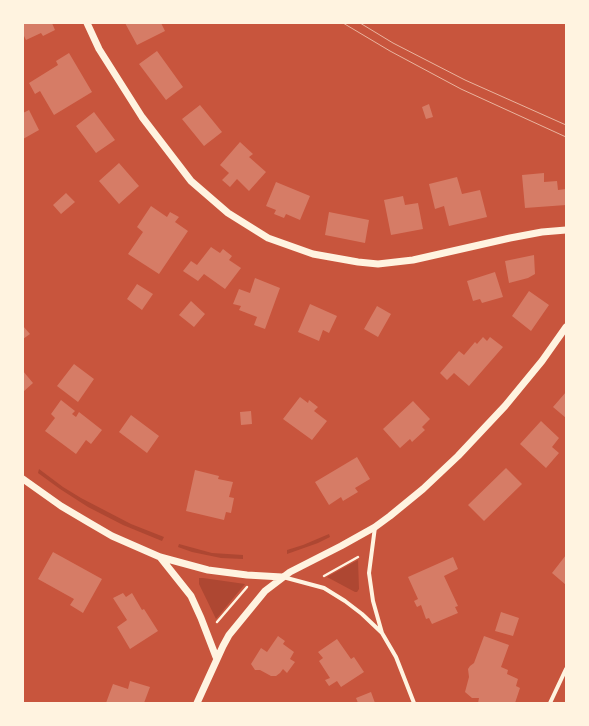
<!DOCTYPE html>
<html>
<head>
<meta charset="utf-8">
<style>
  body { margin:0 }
  #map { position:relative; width:589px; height:726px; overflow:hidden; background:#c8553d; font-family:Cabin,sans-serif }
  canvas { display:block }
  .frame { position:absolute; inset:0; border:24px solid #fff3e0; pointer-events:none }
</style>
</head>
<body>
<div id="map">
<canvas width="589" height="726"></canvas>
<div class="frame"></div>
</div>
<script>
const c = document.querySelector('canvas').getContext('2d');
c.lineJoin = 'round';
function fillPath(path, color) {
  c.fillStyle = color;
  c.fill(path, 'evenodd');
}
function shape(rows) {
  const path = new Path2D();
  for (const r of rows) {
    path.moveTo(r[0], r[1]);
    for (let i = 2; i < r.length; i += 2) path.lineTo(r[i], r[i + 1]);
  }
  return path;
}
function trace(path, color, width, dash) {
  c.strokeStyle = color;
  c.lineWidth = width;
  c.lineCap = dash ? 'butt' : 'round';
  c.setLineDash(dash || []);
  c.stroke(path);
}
fillPath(shape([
  [39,469,63,487,81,498,131,524,164,537,162,541,123,525,88,507,60,489,38,473],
  [329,534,330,537,318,543,287,554,287,550,303,545],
  [179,544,212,553,243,555,243,559,221,558,192,552,178,547],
  [358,560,359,589,357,592,355,592,327,577],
  [199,578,203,578,245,584,216,619,199,584]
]), '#ae4732');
fillPath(shape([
  [23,23,52,23,55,30,43,36,41,33,26,40,24,36,23,37],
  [125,23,161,23,165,31,137,45],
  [157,51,183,87,166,100,139,64],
  [69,53,92,92,54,115,40,91,35,94,29,83,58,65,56,61],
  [429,104,433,117,426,119,422,107],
  [200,105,222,132,204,146,182,119],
  [29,110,39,130,23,139,23,113],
  [94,112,115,140,96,153,76,126],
  [240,142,253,154,249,157,266,172,249,191,237,179,230,187,222,180,229,173,220,165],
  [119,163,139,186,119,204,99,181],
  [544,173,544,182,557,181,558,190,566,189,566,205,525,208,522,175],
  [457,177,462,194,480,190,487,217,449,226,444,206,435,209,429,184],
  [276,182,310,196,300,220,286,214,284,218,274,214,276,210,266,206],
  [66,193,75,202,61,214,53,205],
  [403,196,405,205,418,203,423,229,391,235,384,200],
  [151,206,167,217,170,212,179,217,175,222,188,231,159,274,128,254,143,232,137,227],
  [329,212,369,220,365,243,325,235],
  [211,247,220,253,223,249,232,256,229,260,241,268,225,289,204,274,198,281,183,271,191,261,197,265],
  [534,255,535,274,528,278,509,283,505,261],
  [495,272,503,297,482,303,480,299,473,301,467,281],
  [255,278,280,288,265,329,254,325,257,317,239,310,241,306,233,304,239,289,250,293],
  [137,284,153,294,142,310,127,299],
  [529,291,549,305,531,331,512,316],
  [191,301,205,314,194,327,179,315],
  [310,304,337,316,329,333,323,330,319,341,298,332],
  [377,306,391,314,378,337,364,329],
  [23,326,30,334,23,339],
  [483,337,487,341,490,337,503,347,469,386,454,373,447,380,440,373,459,351,464,355,475,342,477,344],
  [74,364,94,379,78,402,57,386],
  [23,371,33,383,23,392],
  [566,392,566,418,553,407],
  [300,397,308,403,309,400,318,407,314,411,327,421,312,440,283,419],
  [61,400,75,411,72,414,76,417,79,412,102,430,91,444,86,440,76,454,45,431,55,418,51,414],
  [413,401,430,419,422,427,425,430,412,442,410,439,400,448,383,429],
  [251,411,252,424,241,425,240,412],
  [131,415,159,436,147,453,119,432],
  [541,421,559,438,552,447,559,453,546,468,520,444],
  [357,457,370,479,355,488,358,492,343,501,341,497,329,505,315,482],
  [506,468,522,484,484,521,468,505],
  [195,470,219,476,218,479,233,482,229,497,234,498,231,513,226,512,224,520,186,511],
  [53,552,102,579,83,613,70,605,74,599,38,579],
  [566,555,566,585,552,573],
  [453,557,458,569,444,576,458,606,455,607,458,613,432,624,429,618,426,619,421,605,417,607,414,601,418,599,408,577],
  [123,593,126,597,132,593,142,610,144,609,158,631,130,649,117,627,127,620,113,598],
  [501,612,519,618,513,636,495,631],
  [278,636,285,641,283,644,294,652,290,659,295,662,287,673,283,669,280,673,276,676,271,676,260,670,255,670,251,664,261,648,267,652],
  [484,636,509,645,501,667,508,670,507,674,518,679,516,686,520,688,515,703,478,703,479,698,472,698,465,692,469,677,468,669,470,666,474,663],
  [337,639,351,659,354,657,364,672,341,687,337,681,329,686,325,680,330,678,319,661,323,658,318,652],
  [130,681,150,687,144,703,106,703,113,684,128,689],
  [371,692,375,703,358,703,356,698]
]), '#d67c66');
trace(shape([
  [324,576,358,557],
  [217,622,247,587]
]), '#fff3e0', 2.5);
trace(shape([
  [375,527,369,573,373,601,382,633,396,657,414,703],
  [283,577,324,588,345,601,362,614,381,632],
  [550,703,566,669]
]), '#fff3e0', 4);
trace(shape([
  [87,23,99,49,142,117,191,181,228,213,268,238,313,254,358,262,378,264,413,260,510,238,542,232,566,230],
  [23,479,61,506,88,522,112,536,160,557,208,570,247,575,282,577],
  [160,557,191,596,201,618,216,657],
  [197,703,223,646,229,635,265,591,290,572,341,546,375,527,390,516,423,489,458,456,505,406,542,361,566,327]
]), '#fff3e0', 7);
trace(shape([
  [343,23,390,51,461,89,566,137],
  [360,23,393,43,465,80,566,125]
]), '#e9b49f', 1);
</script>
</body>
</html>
